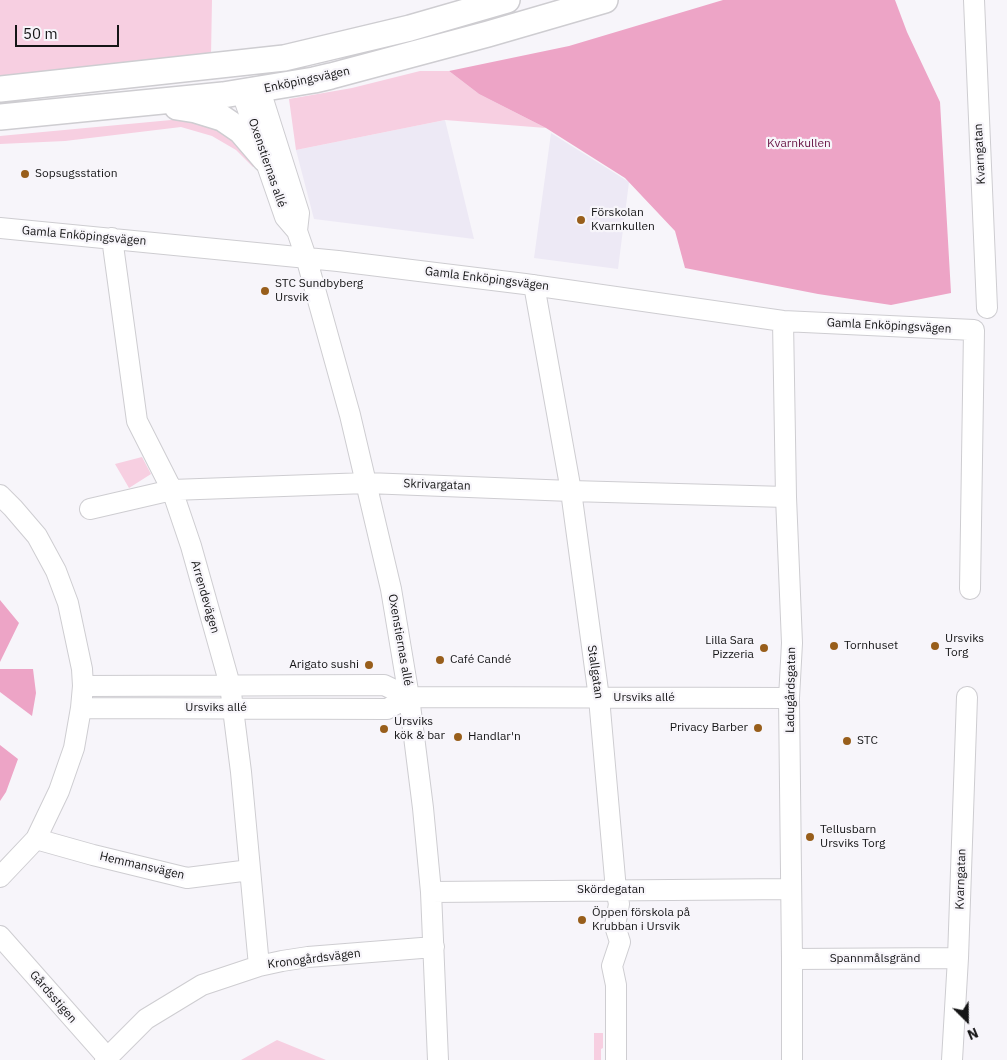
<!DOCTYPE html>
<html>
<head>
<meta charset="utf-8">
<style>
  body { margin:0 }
  #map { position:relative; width:1007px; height:1060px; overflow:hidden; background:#f7f5fa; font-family:"IBM Plex Sans",sans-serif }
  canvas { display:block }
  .north { position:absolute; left:942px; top:995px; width:50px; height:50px; -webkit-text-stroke:4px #f7f5fa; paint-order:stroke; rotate:157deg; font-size:14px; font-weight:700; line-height:20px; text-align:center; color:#151516 }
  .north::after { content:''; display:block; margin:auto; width:18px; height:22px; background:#151516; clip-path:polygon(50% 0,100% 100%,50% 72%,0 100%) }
  .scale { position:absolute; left:15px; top:25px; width:104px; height:22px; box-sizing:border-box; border:2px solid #151516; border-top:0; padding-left:6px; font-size:15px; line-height:18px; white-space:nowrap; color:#151516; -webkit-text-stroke:4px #f7f5fa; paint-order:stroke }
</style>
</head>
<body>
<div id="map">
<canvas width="1007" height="1060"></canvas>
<div class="north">N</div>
<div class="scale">50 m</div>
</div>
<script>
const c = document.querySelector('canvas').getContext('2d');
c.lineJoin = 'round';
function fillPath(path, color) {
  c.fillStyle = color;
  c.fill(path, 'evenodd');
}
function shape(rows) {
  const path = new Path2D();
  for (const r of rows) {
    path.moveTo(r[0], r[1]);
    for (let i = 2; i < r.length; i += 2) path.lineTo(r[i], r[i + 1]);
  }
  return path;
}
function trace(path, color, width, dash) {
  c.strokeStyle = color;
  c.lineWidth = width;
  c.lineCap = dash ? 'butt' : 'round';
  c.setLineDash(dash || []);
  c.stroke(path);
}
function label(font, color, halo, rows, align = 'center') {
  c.font = font + ' "IBM Plex Sans",sans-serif';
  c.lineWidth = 4.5;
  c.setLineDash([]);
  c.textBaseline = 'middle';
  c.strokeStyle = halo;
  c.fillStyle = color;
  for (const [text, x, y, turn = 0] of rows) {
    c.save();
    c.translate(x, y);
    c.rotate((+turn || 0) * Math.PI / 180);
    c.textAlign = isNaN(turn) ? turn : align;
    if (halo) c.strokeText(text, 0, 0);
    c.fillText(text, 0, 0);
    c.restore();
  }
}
fillPath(shape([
  [445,120,474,239,314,219,296,150],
  [551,133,629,182,618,269,534,258]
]), '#ede9f5');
fillPath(shape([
  [0,0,212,0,211,56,0,76],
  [420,71,449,71,479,94,546,128,445,120,296,150,289,99,352,88],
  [182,119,206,122,238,142,258,165,253,167,236,150,212,136,181,127,65,141,0,144,0,136],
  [142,457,151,474,129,488,115,464],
  [594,1033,603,1033,603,1048,601,1049,601,1060,594,1060],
  [277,1040,326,1060,241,1060]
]), '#f7cfe1');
fillPath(shape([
  [723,0,895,0,907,32,940,102,951,293,891,305,818,294,685,268,675,231,625,178,546,128,479,94,449,71,569,46],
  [0,600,19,623,0,662],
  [0,669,33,669,36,693,32,716,0,692],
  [0,745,18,759,6,792,0,801]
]), '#eda4c6');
const minor = shape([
  [974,0,987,308],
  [260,90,299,213,297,231],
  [242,93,285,217,297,231,306,257,350,415,391,589,409,697,423,808,431,892,438,1060],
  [0,228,338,261,525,284,783,321,974,330,970,589],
  [112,238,137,421,172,490,191,546,230,685,241,772,259,966],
  [534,285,571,491,599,698,616,890,619,904,615,926,620,942,612,966,616,985,616,1060],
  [783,321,786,497,792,643,789,698,792,959,792,1060],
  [0,495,13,508,37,536,56,571,68,603,82,669,83,686,81,708,74,748,59,791,36,839,0,877],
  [90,509,172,490,367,483,571,491,786,497],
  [83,686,384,685,409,697,789,698],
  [81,708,387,709,409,697],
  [36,839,93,855,187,878,250,870],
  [431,892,791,889],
  [0,936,107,1057],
  [792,959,958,958],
  [105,1060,146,1019,202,985,259,966,282,961,308,957,434,947],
  [952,1060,958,958,967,697]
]);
const major = shape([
  [0,89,284,58,410,28,507,0],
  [177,107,196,110,222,118,241,131,265,159],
  [0,117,223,95,314,80,331,76,488,34,605,0]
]);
trace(minor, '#cecdd1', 22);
trace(major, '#cecdd1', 28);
trace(minor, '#fff', 20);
trace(major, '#fff', 25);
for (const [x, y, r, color] of [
  [25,174,5,"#985e1b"],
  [581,220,5,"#985e1b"],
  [265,291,5,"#985e1b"],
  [834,646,5,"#985e1b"],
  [935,646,5,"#985e1b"],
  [764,648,5,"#985e1b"],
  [440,660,5,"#985e1b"],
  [369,665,5,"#985e1b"],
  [758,728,5,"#985e1b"],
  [384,729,5,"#985e1b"],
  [458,737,5,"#985e1b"],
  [847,741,5,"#985e1b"],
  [810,837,5,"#985e1b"],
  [582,920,5,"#985e1b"]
]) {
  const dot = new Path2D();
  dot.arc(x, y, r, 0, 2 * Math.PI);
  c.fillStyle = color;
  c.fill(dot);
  trace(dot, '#f7f5fa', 2);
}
label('12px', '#151516', '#f7f5fa', [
  ["Enköpingsvägen",307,80,-12],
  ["Kvarngatan",980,154,-93],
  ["Oxenstiernas allé",267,163,71],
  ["Gamla Enköpingsvägen",84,236,5],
  ["Gamla Enköpingsvägen",487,279,7],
  ["Gamla Enköpingsvägen",889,326,3],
  ["Skrivargatan",437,485,2],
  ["Arrendevägen",205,597,74],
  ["Oxenstiernas allé",400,640,80],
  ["Stallgatan",595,672,82],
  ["Ladugårdsgatan",791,690,-89],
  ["Ursviks allé",644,698],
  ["Ursviks allé",216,708],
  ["Hemmansvägen",142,866,13],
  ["Kvarngatan",961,879,-88],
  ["Skördegatan",611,890],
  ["Kronogårdsvägen",314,959,-7],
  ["Spannmålsgränd",875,959],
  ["Gårdsstigen",53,997,49]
]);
label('12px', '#691746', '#f7f5fa', [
  ["Kvarnkullen",799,144]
]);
label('12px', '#151516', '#f7f5fa', [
  ["Sopsugsstation",35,174],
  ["Förskolan",591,213],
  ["Kvarnkullen",591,227],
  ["STC Sundbyberg",275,284],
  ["Ursvik",275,298],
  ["Ursviks",945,639],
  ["Torg",945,653],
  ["Lilla Sara",754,641,"right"],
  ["Pizzeria",754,655,"right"],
  ["Tornhuset",844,646],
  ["Café Candé",450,660],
  ["Arigato sushi",359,665,"right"],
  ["Ursviks",394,722],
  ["kök & bar",394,736],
  ["Privacy Barber",748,728,"right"],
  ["Handlar'n",468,737],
  ["STC",857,741],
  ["Tellusbarn",820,830],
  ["Ursviks Torg",820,844],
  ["Öppen förskola på",592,913],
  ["Krubban i Ursvik",592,927]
], 'left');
</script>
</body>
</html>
